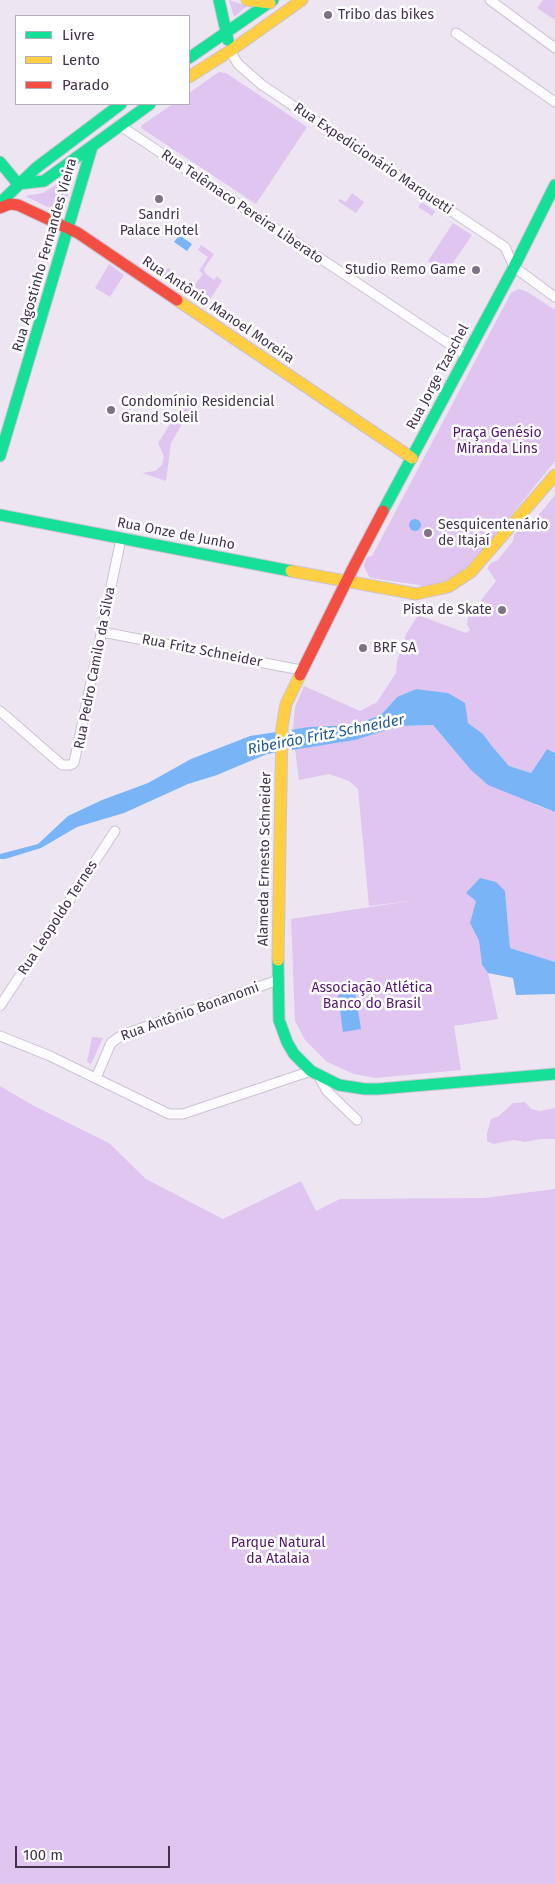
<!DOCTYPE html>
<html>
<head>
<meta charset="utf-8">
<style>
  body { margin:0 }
  #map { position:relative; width:555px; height:1884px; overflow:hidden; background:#ede6f2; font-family:"Fira Sans",sans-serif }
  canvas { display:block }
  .legend { position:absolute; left:15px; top:15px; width:175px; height:90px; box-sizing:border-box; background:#fff; border:1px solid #b3adb7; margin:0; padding:6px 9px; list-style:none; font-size:15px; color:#42334b }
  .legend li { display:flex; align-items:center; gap:10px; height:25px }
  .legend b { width:25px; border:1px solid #b3adb7 }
  .scale { position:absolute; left:15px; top:1846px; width:155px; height:22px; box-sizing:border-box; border:2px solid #42334b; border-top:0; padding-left:6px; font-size:15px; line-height:18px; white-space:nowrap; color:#42334b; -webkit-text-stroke:4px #fff; paint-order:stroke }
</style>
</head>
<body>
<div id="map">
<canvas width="555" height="1884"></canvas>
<ul class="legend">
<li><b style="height:6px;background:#16e098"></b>Livre</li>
<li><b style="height:6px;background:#ffcf43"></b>Lento</li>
<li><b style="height:6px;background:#f24e42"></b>Parado</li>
</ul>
<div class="scale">100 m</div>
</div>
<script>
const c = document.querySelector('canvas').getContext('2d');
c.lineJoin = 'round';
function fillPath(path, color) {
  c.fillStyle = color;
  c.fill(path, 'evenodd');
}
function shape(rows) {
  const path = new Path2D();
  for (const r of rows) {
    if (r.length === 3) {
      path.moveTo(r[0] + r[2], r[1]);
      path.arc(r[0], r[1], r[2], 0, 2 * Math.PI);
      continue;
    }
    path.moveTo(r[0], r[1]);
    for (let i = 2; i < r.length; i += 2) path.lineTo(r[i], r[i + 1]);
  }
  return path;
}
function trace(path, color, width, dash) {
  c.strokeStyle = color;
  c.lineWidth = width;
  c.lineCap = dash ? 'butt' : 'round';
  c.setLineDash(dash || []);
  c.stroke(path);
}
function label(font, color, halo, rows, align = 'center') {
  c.font = font + ' "Fira Sans",sans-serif';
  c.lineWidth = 5;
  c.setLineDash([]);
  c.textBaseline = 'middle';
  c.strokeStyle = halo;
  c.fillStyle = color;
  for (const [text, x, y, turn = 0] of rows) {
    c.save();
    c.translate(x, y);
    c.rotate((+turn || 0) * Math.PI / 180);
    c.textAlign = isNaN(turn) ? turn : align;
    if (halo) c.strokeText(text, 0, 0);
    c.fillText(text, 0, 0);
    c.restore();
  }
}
fillPath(shape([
  [229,0,247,6,234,17],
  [543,0,555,0,555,20,537,8],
  [219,72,226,73,307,127,256,204,141,128,142,125,173,104,189,104,189,93],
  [75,172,62,214,25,196,43,193],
  [352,193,364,202,356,213,338,201,340,199,346,202],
  [422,202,435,211,432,216,418,207],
  [453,223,472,235,446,273,428,261],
  [201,245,214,254,204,269,205,273,214,280,217,276,222,281,205,307,160,276,168,268,183,279,181,281,192,288,203,274,199,271,208,257,198,250],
  [109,264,124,275,110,297,95,288],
  [518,289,526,291,555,310,555,461,467,570,447,581,426,586,370,578,365,569,364,564,367,557,372,556,511,293],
  [185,401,192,407,171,443,166,481,142,473,155,471,162,465,164,456,158,443],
  [555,495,555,753,546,750,531,773,509,766,491,745,483,734,468,723,448,693,416,689,397,697,381,715,353,725,293,729,295,707,304,686,360,711,377,702,396,673,397,661,406,634,418,615,466,633,470,630,467,624,468,617,496,581,487,568,492,562,497,561,513,541,514,535,524,524,533,522],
  [433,725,470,769,538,806,555,812,555,962,510,948,505,891,476,901,470,923,479,941,482,965,488,973,498,1019,454,1026,461,1070,376,1078,354,1074,327,1062,305,1040,295,1021,291,919,410,901,369,906,358,789,349,781,329,774,299,780,295,749,355,740,400,726],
  [92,1037,103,1038,91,1064,87,1062],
  [0,1086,34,1106,109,1143,146,1179,223,1219,301,1181,316,1211,340,1199,484,1198,555,1189,555,1884,0,1884],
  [525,1102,531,1109,540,1111,555,1108,555,1139,541,1139,525,1142,514,1140,493,1144,487,1141,487,1133,491,1119,499,1116,513,1103]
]), '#dfc5f0');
fillPath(shape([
  [179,235,192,244,187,251,174,242],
  [415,525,6],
  [416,689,448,693,465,703,468,723,483,734,491,745,509,766,531,773,547,749,555,753,555,812,488,785,470,769,433,725,400,726,355,740,267,754,217,775,188,784,124,813,77,827,41,848,5,859,0,859,0,854,38,844,68,816,102,800,148,783,191,759,250,736,309,727,353,725,381,715,397,697],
  [480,878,496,882,505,891,510,948,555,962,555,994,516,995,513,978,488,973,482,965,479,941,470,923,476,901,466,893],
  [355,992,361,1029,343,1032,338,995]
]), '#79b4f7');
fillPath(shape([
  [286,727,292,727,292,752,276,755]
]), '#ede6f2');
const street = shape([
  [490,0,555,48],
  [456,33,555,102],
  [230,51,238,64,262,85,505,247,514,267,555,297],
  [119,125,466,355],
  [102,632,301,670],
  [0,711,62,765,70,765,74,763,121,539],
  [0,1006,115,831],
  [0,1036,50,1056,169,1114,183,1114,311,1071],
  [319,1077,327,1091,357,1120],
  [96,1078,111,1043,122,1035,278,980]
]);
const fast = shape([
  [219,0,228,40],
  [189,58,273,0],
  [0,162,18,184],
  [18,184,44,181,150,104],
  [0,203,36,168,121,104],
  [0,456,92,147],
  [383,511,514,267,555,185],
  [0,515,291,571],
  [278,960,279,1020,287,1042,294,1054,311,1071,339,1085,365,1089,378,1089,555,1074]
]);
const slow = shape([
  [247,0,270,3],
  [189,77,230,51,302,0],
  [177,300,412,458],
  [291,571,416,594,448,587,471,572,555,475],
  [278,960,282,727,286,704,300,675]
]);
const jam = shape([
  [0,208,10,204,18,205,78,233,177,300],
  [300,675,353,568,383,511]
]);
trace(street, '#ccc2d3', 11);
trace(fast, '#ccc2d3', 13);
trace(slow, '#ccc2d3', 13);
trace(jam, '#ccc2d3', 13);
trace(street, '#fcfbfd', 9);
trace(fast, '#16e098', 11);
trace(slow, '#ffcf43', 11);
trace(jam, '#f24e42', 11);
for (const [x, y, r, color] of [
  [328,15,5,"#7e7285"],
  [159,199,5,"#7e7285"],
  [476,270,5,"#7e7285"],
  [111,410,5,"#7e7285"],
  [428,533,5,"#7e7285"],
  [502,610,5,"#7e7285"],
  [363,648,5,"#7e7285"]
]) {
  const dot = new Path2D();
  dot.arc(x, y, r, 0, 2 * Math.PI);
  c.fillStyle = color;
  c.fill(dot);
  trace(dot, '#fff', 2);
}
label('14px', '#42334b', '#fff', [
  ["Tribo das bikes",338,15],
  ["Sandri",159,215,"center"],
  ["Palace Hotel",159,231,"center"],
  ["Studio Remo Game",466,270,"right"],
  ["Condomínio Residencial",121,402],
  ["Grand Soleil",121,418],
  ["Sesquicentenário",438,525],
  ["de Itajaí",438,541],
  ["Pista de Skate",492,610,"right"],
  ["BRF SA",373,648]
], 'left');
label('14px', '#42334b', '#fff', [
  ["Rua Expedicionário Marquetti",373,159,34],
  ["Rua Telêmaco Pereira Liberato",242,207,34],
  ["Rua Agostinho Fernandes Vieira",45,255,-74],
  ["Rua Antônio Manoel Moreira",218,310,34],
  ["Rua Jorge Tzaschel",438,377,-62],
  ["Rua Onze de Junho",176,534,11],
  ["Rua Fritz Schneider",202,651,11],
  ["Rua Pedro Camilo da Silva",95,668,-79],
  ["Alameda Ernesto Schneider",265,859,-89],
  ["Rua Leopoldo Ternes",58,918,-57],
  ["Rua Antônio Bonanomi",190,1012,-20]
]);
label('14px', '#531570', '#fff', [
  ["Praça Genésio",497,433],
  ["Miranda Lins",497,449],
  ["Associação Atlética",372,988],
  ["Banco do Brasil",372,1004],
  ["Parque Natural",278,1543],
  ["da Atalaia",278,1559]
]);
label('italic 15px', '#1e5993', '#fff', [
  ["Ribeirão Fritz Schneider",326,735,-11]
]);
</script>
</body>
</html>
